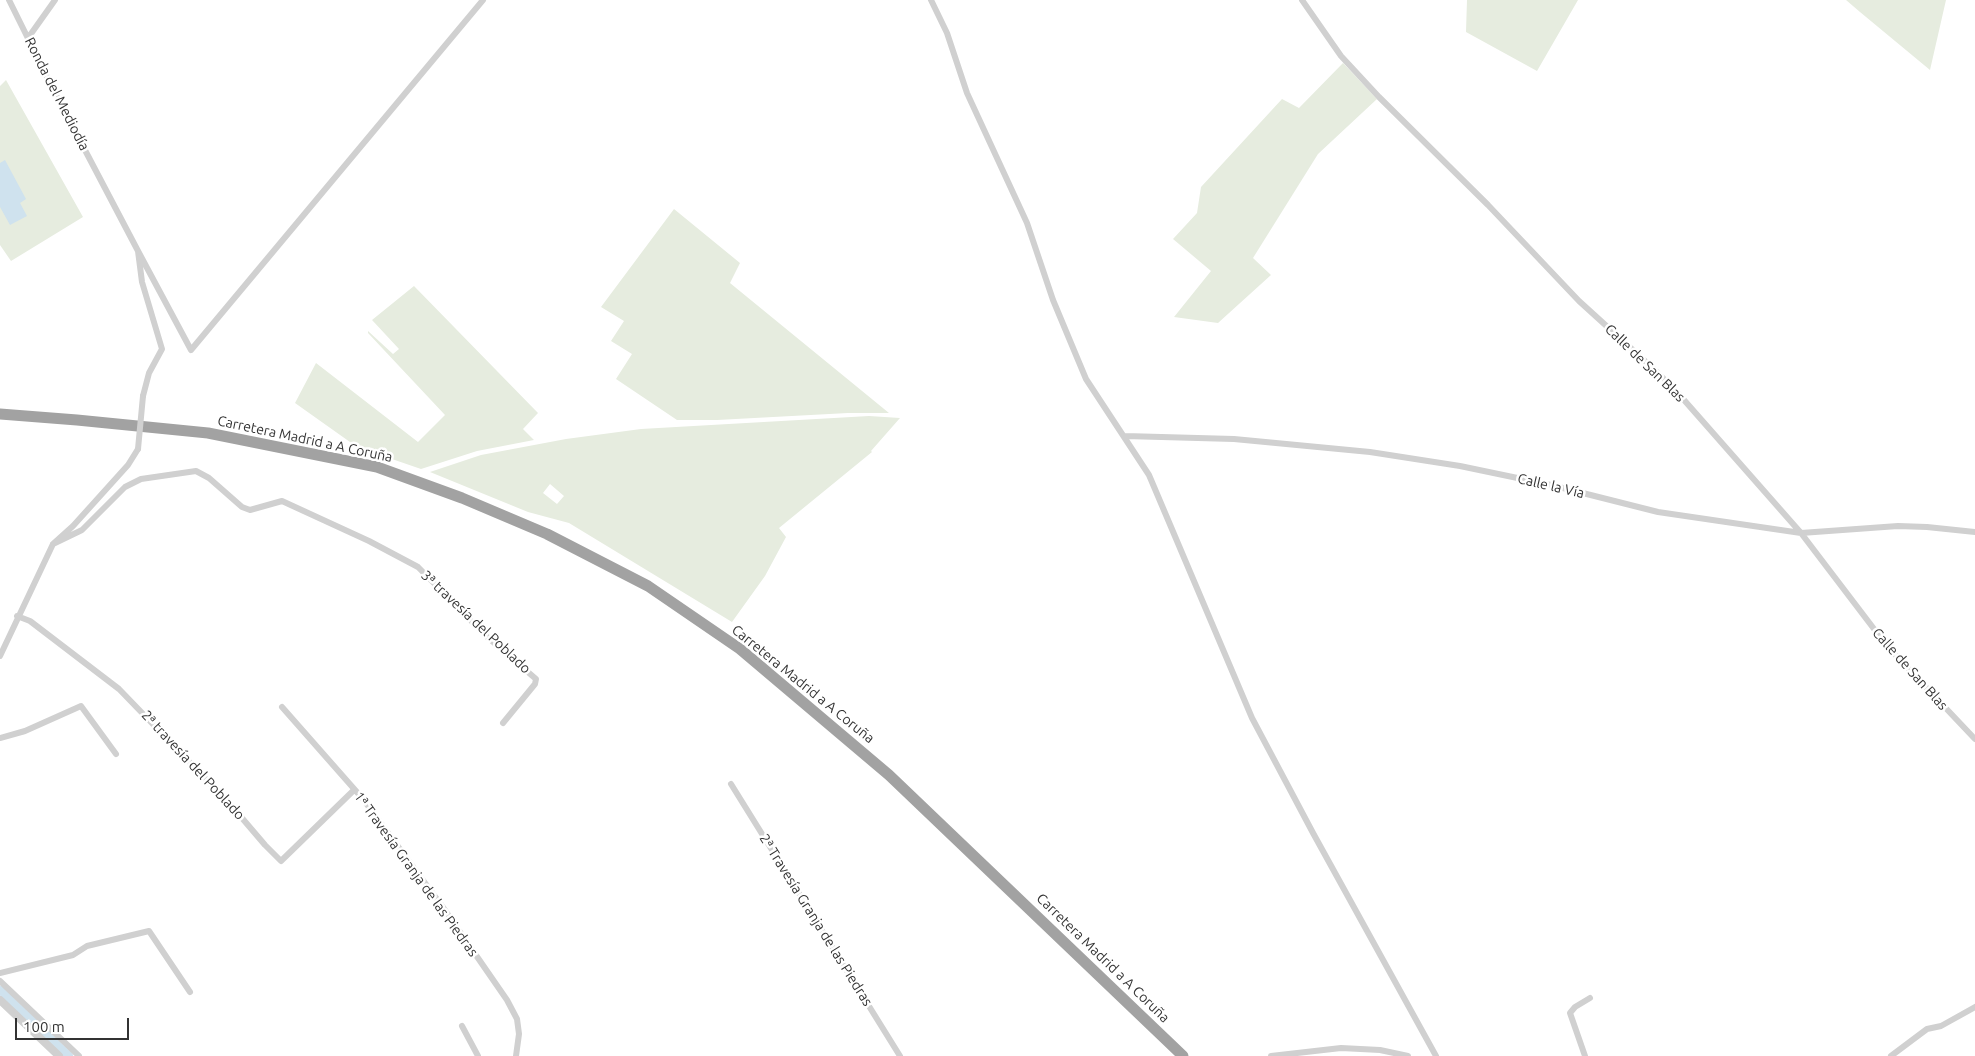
<!DOCTYPE html>
<html>
<head>
<meta charset="utf-8">
<style>
  body { margin:0 }
  #map { position:relative; width:1975px; height:1056px; overflow:hidden; background:#fff; font-family:Ubuntu,sans-serif }
  canvas { display:block }
  .scale { position:absolute; left:15px; top:1018px; width:114px; height:22px; box-sizing:border-box; border:2px solid #333; border-top:0; padding-left:6px; font-size:15px; line-height:18px; white-space:nowrap; color:#333; -webkit-text-stroke:4px #fff; paint-order:stroke }
</style>
</head>
<body>
<div id="map">
<canvas width="1975" height="1056"></canvas>
<div class="scale">100 m</div>
</div>
<script>
const c = document.querySelector('canvas').getContext('2d');
c.lineJoin = 'round';
function fillPath(path, color) {
  c.fillStyle = color;
  c.fill(path, 'evenodd');
}
function shape(rows) {
  const path = new Path2D();
  for (const r of rows) {
    path.moveTo(r[0], r[1]);
    for (let i = 2; i < r.length; i += 2) path.lineTo(r[i], r[i + 1]);
  }
  return path;
}
function trace(path, color, width, dash) {
  c.strokeStyle = color;
  c.lineWidth = width;
  c.lineCap = dash ? 'butt' : 'round';
  c.setLineDash(dash || []);
  c.stroke(path);
}
function label(font, color, halo, rows, align = 'center') {
  c.font = font + ' Ubuntu,sans-serif';
  c.lineWidth = 5;
  c.setLineDash([]);
  c.textBaseline = 'middle';
  c.strokeStyle = halo;
  c.fillStyle = color;
  for (const [text, x, y, turn = 0] of rows) {
    c.save();
    c.translate(x, y);
    c.rotate((+turn || 0) * Math.PI / 180);
    c.textAlign = isNaN(turn) ? turn : align;
    if (halo) c.strokeText(text, 0, 0);
    c.fillText(text, 0, 0);
    c.restore();
  }
}
fillPath(shape([
  [1467,0,1578,0,1537,71,1466,32],
  [1846,0,1946,0,1930,70,1860,12],
  [1343,63,1377,99,1318,154,1253,258,1271,275,1218,323,1174,317,1211,271,1173,239,1197,213,1201,187,1282,99,1299,108],
  [6,80,83,217,11,261,0,245,0,86],
  [674,209,740,263,730,283,889,413,848,413,717,420,677,420,616,379,632,354,611,341,624,321,601,307],
  [414,286,538,413,523,429,534,440,477,451,421,469,357,447,295,403,316,363,418,442,445,415,368,333,368,331,393,354,399,349,372,320],
  [869,416,900,418,871,451,872,452,779,528,786,537,765,576,732,622,569,523,528,512,430,472,481,455,566,439,641,429],
  [550,484,564,496,557,504,543,493]
]), '#e6ecdf');
fillPath(shape([
  [5,160,26,199,20,203,27,216,10,225,0,207,0,163]
]), '#cfe2ee');
trace(shape([
  [0,990,69,1056]
]), '#cfe2ee', 8);
trace(shape([
  [9,0,55,93,138,251,142,282,162,349,149,373,143,396],
  [931,0,947,33,967,93,1027,223,1053,300,1086,379,1149,475,1252,718,1313,833,1436,1056],
  [1302,0,1341,56,1379,97,1488,205,1579,301,1656,371,1677,392,1801,533,1887,646,1975,739],
  [28,38,55,0],
  [138,251,191,350,483,0],
  [1125,436,1234,439,1370,452,1460,466,1551,485,1658,512,1801,533,1898,526,1927,527,1975,532],
  [53,544,82,530,125,487,141,479,196,471,209,478,242,507,250,510,282,501,369,541,418,567,485,635,536,679,535,684,503,723],
  [17,616,30,621,119,689,230,804,265,845,281,861,354,790],
  [0,656,53,544,73,526,128,465,138,449],
  [282,707,363,799,442,906,507,1000,517,1019,519,1034,516,1056],
  [0,738,25,731,81,706,116,754],
  [731,784,900,1056],
  [0,973,73,955,87,946,149,931,190,992],
  [0,981,79,1056],
  [462,1026,478,1056],
  [1271,1056,1341,1048,1380,1050,1408,1056],
  [1585,1056,1570,1013,1575,1007,1590,998],
  [1891,1056,1927,1029,1941,1026,1975,1007]
]), '#d0d0d0', 6);
trace(shape([
  [0,1000,59,1056]
]), '#d0d0d0', 8);
trace(shape([
  [0,414,77,420,208,433,377,467,462,498,547,534,648,586,740,649,889,775,1183,1056]
]), '#a2a2a2', 11);
trace(shape([
  [138,449,143,396]
]), '#d0d0d0', 6);
label('14px', '#333', '#fff', [
  ["Ronda del Mediodía",57,94,63],
  ["Calle de San Blas",1645,363,44],
  ["Carretera Madrid a A Coruña",305,439,12],
  ["Calle la Vía",1551,486,13],
  ["3ª travesía del Poblado",476,622,43],
  ["Calle de San Blas",1910,669,48],
  ["Carretera Madrid a A Coruña",803,684,39],
  ["2ª travesía del Poblado",193,765,47],
  ["1ª Travesía Granja de las Piedras",416,874,54],
  ["2ª Travesía Granja de las Piedras",816,920,58],
  ["Carretera Madrid a A Coruña",1103,958,44]
]);
</script>
</body>
</html>
